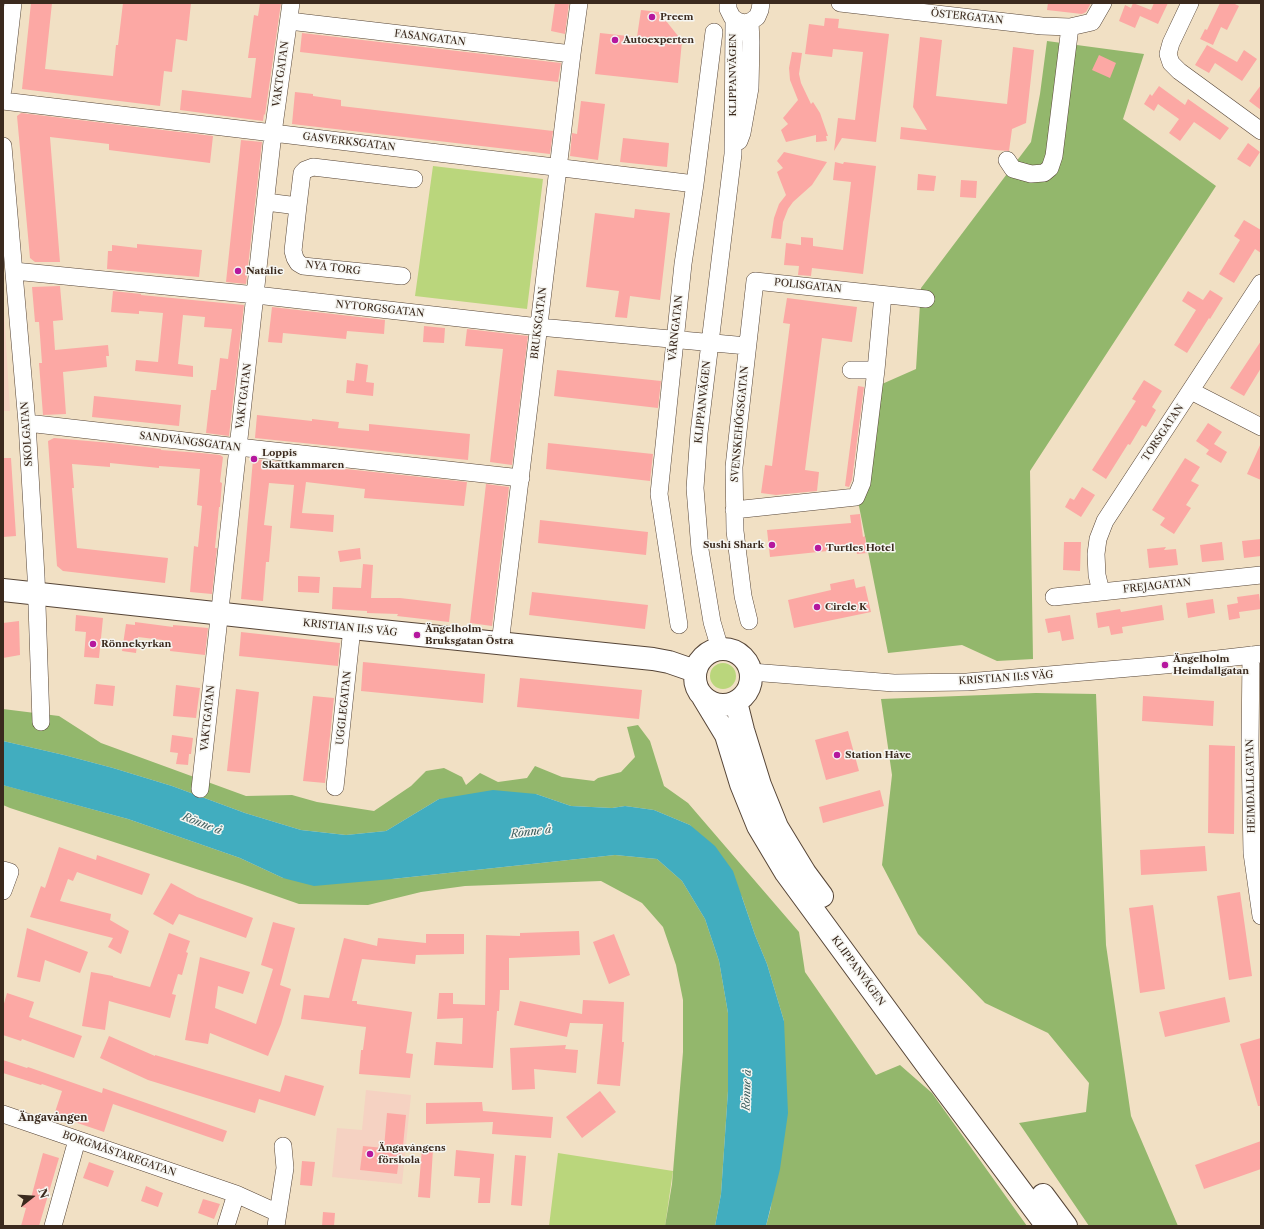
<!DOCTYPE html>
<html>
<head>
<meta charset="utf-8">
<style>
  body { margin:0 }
  #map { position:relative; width:1264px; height:1229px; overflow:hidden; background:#f1e0c4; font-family:"Libre Caslon Text",serif }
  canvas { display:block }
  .frame { position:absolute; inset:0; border:4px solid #3b2a1e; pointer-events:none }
  .north { position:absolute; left:12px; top:1177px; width:40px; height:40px; -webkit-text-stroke:3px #f6f6f2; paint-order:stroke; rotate:73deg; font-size:11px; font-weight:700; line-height:16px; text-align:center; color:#3b2a1e }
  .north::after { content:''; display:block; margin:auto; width:14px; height:18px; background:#3b2a1e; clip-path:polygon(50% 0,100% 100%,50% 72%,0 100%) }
</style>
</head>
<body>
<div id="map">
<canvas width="1264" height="1229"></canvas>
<div class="frame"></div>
<div class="north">N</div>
</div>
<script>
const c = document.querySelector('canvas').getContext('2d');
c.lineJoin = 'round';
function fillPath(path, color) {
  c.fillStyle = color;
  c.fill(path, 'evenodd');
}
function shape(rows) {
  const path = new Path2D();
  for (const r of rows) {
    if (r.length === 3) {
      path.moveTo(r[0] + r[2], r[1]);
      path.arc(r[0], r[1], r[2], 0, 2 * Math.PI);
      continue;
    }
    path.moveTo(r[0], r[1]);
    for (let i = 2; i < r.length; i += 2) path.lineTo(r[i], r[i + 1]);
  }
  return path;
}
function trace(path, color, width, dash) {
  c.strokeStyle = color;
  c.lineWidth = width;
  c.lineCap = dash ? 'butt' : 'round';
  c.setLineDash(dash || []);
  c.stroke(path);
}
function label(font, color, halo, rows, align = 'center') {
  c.font = font + ' "Libre Caslon Text",serif';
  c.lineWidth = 3;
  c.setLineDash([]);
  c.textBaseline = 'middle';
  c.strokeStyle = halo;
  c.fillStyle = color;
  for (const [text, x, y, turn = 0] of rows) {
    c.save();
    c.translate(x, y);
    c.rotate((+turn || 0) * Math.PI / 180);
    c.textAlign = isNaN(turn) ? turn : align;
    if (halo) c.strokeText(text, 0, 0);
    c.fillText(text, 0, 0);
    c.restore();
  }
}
fillPath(shape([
  [3,293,10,411,3,411],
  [366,1090,411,1095,402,1184,332,1177,337,1128,362,1130]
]), '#f5d2c2');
fillPath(shape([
  [433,166,543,179,527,309,415,296],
  [723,676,13],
  [558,1153,673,1171,665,1226,549,1226]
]), '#bad67c');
fillPath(shape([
  [1047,41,1144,54,1123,119,1216,186,1030,471,1033,659,997,661,962,645,888,653,858,501,882,384,916,369,921,288,1031,142,1040,94],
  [1036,693,1096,694,1106,945,1131,1116,1178,1226,1089,1226,1019,1123,1086,1112,1089,1083,1048,1033,985,1003,918,934,882,865,892,775,881,699],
  [3,709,59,716,101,743,246,796,292,795,317,802,374,811,411,786,426,771,444,768,462,777,466,785,480,773,498,782,527,778,535,766,562,777,594,781,598,778,621,772,635,757,627,727,638,725,650,741,664,786,688,803,799,932,805,972,876,1075,900,1065,932,1093,1027,1226,766,1226,771,1207,784,1021,767,964,755,935,742,897,690,825,654,810,625,806,612,808,571,806,536,794,439,799,386,831,346,835,301,830,245,813,172,786,113,768,64,755,3,741],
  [3,785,128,819,240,858,283,878,392,879,615,855,657,859,682,881,705,919,719,961,728,1013,728,1091,721,1194,715,1226,665,1226,672,1184,683,1052,683,1000,676,965,663,927,642,903,601,881,465,886,421,892,368,905,299,904,242,884,10,808,3,805]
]), '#93b76c');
fillPath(shape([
  [3,741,64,755,113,768,172,786,245,813,301,830,346,835,386,831,439,799,493,790,536,794,571,806,612,808,625,806,654,810,690,825,715,846,733,871,755,935,767,964,784,1021,788,1113,780,1169,766,1226,715,1226,721,1194,728,1091,728,1013,719,961,705,919,682,881,657,859,615,855,392,879,314,886,283,878,240,858,128,819,6,786,3,785]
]), '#41adbf');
fillPath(shape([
  [31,3,52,3,45,69,113,76,116,45,118,45,123,3,191,3,187,41,176,39,172,72,164,71,160,106,22,89],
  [260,3,281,3,265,115,264,114,263,121,180,110,182,90,251,98,256,58,248,58,254,15,258,16],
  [555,3,569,3,565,34,551,31],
  [1048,3,1091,3,1086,12,1082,14,1047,10],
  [1133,3,1151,10,1154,3,1168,3,1158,24,1140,16,1135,28,1119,21,1125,5,1131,8],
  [1220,3,1233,3,1239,6,1227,30,1221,27,1213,45,1200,39,1205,29,1207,30],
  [641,10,659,12,682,41,678,83,595,74,600,33,637,37],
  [825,18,839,19,838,28,889,34,876,142,842,138,834,151,838,118,855,120,863,52,833,49,832,57,805,54,809,24,824,26],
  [302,33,561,63,558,82,300,52],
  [920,37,942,40,936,96,1007,104,1013,47,1034,50,1026,123,1012,129,1009,151,995,150,900,139,901,127,927,130,913,107],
  [1207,45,1237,62,1244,50,1257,59,1242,81,1215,63,1209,73,1195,65],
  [792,52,802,53,799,74,801,83,811,104,813,102,820,113,828,136,826,136,827,141,816,142,816,135,786,142,781,130,788,124,783,118,798,100,790,80,789,68],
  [1099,55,1116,63,1110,78,1092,70],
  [1261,85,1261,110,1249,101],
  [1159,86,1185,105,1188,99,1229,128,1220,140,1194,122,1180,141,1169,133,1179,119,1158,104,1154,111,1144,104,1150,94,1152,96],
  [295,92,313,94,313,96,341,100,341,106,553,131,550,154,292,124],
  [581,101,605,104,598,160,570,156,572,133,577,134],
  [21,113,213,136,210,163,109,150,109,144,50,137,60,262,35,262,30,258,17,116],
  [623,138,669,143,667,167,620,162],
  [241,140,262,142,246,284,226,282],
  [1248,143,1260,152,1250,167,1237,159],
  [784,152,827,162,812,185,793,202,788,209,783,222,781,239,771,238,774,218,779,204,786,195,777,172,783,168,777,161],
  [835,162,843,164,844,162,876,166,863,274,812,268,811,276,798,275,799,266,784,265,786,243,801,245,801,237,813,238,813,246,843,250,851,182,833,180],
  [918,174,936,176,934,191,917,190],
  [961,180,977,181,976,198,960,197],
  [635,209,670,213,660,300,630,296,627,318,615,317,619,291,586,287,595,213,634,218],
  [1244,220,1261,230,1261,253,1255,249,1234,283,1219,274,1240,240,1234,236],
  [137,244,202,250,199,277,107,269,108,251,112,251,112,245,137,248],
  [60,286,63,320,53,321,55,350,108,345,109,356,106,356,107,367,63,372,66,414,43,415,39,363,42,363,39,322,35,322,32,287],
  [1210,290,1223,298,1210,319,1209,318,1187,353,1174,345,1196,310,1182,301,1188,291,1203,300],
  [113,291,141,294,141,295,244,305,229,436,206,433,211,390,216,390,220,358,228,359,232,329,204,327,205,317,183,315,178,364,193,366,193,377,135,371,136,360,158,362,163,313,139,311,139,314,111,312],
  [787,298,857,307,852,342,822,338,805,470,819,472,817,491,776,495,761,493,765,465,772,466,790,324,783,323],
  [272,307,385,320,384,334,347,331,346,339,283,333,282,343,268,342],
  [424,326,445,328,444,343,423,342],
  [467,329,528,336,512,465,490,462,503,349,465,346],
  [1261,341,1261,368,1244,396,1230,388],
  [356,363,368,365,366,382,374,383,373,396,346,393,347,380,354,381],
  [557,370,661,381,658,408,554,396],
  [1144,380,1162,391,1152,407,1156,410,1146,427,1142,425,1130,445,1128,444,1106,479,1092,470,1136,401,1132,399],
  [858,386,864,387,852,480,849,487,845,486],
  [94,396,181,405,179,426,92,417],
  [257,415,312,421,312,419,339,422,338,428,369,431,369,424,470,434,468,460,255,438],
  [1208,423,1222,432,1214,444,1227,452,1221,463,1206,454,1209,450,1196,441],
  [54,438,111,443,161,449,161,450,201,453,220,455,223,457,220,482,222,483,220,507,219,507,215,548,217,548,212,594,190,592,194,546,198,547,202,506,197,505,200,469,159,466,159,468,110,463,110,467,72,464,74,488,72,488,77,548,168,558,165,583,63,571,57,566,48,441],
  [548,443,653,454,650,481,546,469],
  [1261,443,1261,480,1247,474],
  [3,458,11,458,16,536,3,537],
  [1185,458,1200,467,1191,481,1199,485,1186,505,1191,508,1174,534,1160,525,1165,518,1152,510],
  [253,459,467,482,464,506,364,498,365,489,306,482,302,513,334,515,333,532,290,528,294,485,269,483,264,525,272,526,269,562,266,562,263,601,241,599],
  [486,484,509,487,492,626,470,623],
  [1082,487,1095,495,1081,517,1065,507,1070,498,1074,500],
  [860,514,863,537,865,536,867,553,857,554,856,548,770,557,767,530,851,523,850,515],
  [540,520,648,532,646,555,538,543],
  [1261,539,1261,556,1244,558,1242,541],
  [1064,542,1081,542,1080,571,1063,570],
  [1222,542,1224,560,1202,562,1200,545],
  [1166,547,1164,550,1176,549,1178,565,1149,568,1147,549],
  [360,548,361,559,340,562,338,551],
  [363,564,373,565,371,598,400,598,451,604,449,622,397,616,398,614,367,613,367,611,332,609,333,587,361,588],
  [298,576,320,577,319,593,298,592],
  [854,579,856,588,865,586,871,612,794,628,788,600,831,590,830,584],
  [532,592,648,605,645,629,529,615],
  [1259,594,1261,609,1239,612,1240,618,1229,620,1227,605,1238,603,1237,597],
  [1213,599,1215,613,1188,618,1186,603],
  [1162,605,1164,620,1122,627,1123,633,1111,635,1109,626,1098,628,1096,613,1120,609,1121,612],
  [76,615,103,618,99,658,84,657,86,632,75,631],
  [1070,615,1074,639,1062,641,1060,631,1048,633,1045,619],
  [19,621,20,655,3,658,3,623],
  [135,622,173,627,173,625,208,628,205,655,170,651,171,641,138,637,136,653,122,651,126,624,135,625],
  [241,632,340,643,338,666,239,656],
  [363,662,485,674,483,703,361,691],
  [520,678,642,690,639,719,517,707],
  [96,684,115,686,113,706,94,704],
  [176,685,200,688,196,718,173,716],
  [236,689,259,692,250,773,227,771],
  [313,696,334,698,325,783,303,781],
  [1143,696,1214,701,1213,726,1142,721],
  [848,731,859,771,826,780,815,740],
  [172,735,193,738,191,754,189,754,188,765,176,764,178,753,170,752],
  [1209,745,1235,746,1234,834,1208,833],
  [880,790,884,806,823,823,819,807],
  [1205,846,1207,871,1141,875,1140,850],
  [59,847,96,860,97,855,150,874,142,895,77,872,73,881,68,879,60,901,111,914,110,920,129,931,121,954,108,947,113,938,30,917,41,886,45,888],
  [171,883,197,897,253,918,246,938,179,914,173,925,153,914],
  [1240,892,1252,976,1229,980,1217,896],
  [1153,905,1165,989,1140,993,1129,908],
  [273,922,295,928,280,985,291,989,281,1024,268,1056,210,1033,208,1044,185,1040,200,957,250,972,243,994,218,986,215,1008,256,1024,273,969,261,965],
  [27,928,88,952,80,973,45,960,40,982,17,977],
  [579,931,580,955,509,958,509,990,500,990,499,1011,497,1011,493,1068,434,1065,436,1042,462,1044,463,1018,437,1019,439,993,453,993,453,1004,485,1005,486,935,520,936,520,933],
  [169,933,190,941,186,952,188,953,182,975,178,974,172,994,176,995,170,1018,109,1001,105,1030,82,1026,91,972,113,976,113,977,150,987],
  [426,934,464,934,464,954,416,955,415,964,362,959,352,1001,357,1001,357,1004,412,1012,406,1053,413,1054,410,1078,359,1074,361,1050,363,1050,366,1027,301,1019,304,995,329,998,344,938,377,946,378,938,426,943],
  [614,934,630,975,609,984,593,942],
  [7,993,34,1002,29,1017,82,1036,74,1058,22,1039,21,1041,3,1035,3,1007],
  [1225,997,1230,1022,1165,1037,1159,1012],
  [583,1000,624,1002,622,1042,624,1042,620,1086,597,1084,603,1024,570,1023,567,1037,514,1025,520,1001,582,1014],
  [109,1036,155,1056,155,1055,280,1092,285,1075,324,1086,315,1116,259,1099,255,1113,148,1080,100,1058],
  [1261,1038,1261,1106,1258,1106,1240,1044],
  [566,1045,565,1049,578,1050,576,1073,534,1069,535,1089,512,1090,510,1048],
  [3,1060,27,1068,28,1067,102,1093,103,1088,227,1131,223,1142,113,1104,104,1132,54,1115,62,1091,42,1084,41,1085,3,1073],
  [600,1091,616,1112,582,1138,566,1117],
  [482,1102,483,1111,553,1117,551,1138,492,1134,493,1122,426,1124,426,1103],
  [387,1113,406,1115,403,1146,401,1145,397,1174,360,1170,363,1146,384,1148],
  [1261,1141,1261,1169,1204,1189,1195,1165],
  [422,1148,433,1149,430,1198,418,1197],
  [456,1150,494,1154,490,1203,478,1203,480,1178,454,1176],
  [43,1153,59,1158,39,1226,21,1226,26,1208,22,1207,25,1196,31,1198],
  [515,1155,526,1156,522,1206,511,1205],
  [302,1161,315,1162,312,1186,300,1185],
  [89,1162,114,1171,108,1187,83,1178],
  [146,1186,163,1193,158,1207,141,1201],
  [203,1199,220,1204,214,1219,198,1213],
  [323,1212,335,1213,334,1226,322,1226]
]), '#fca8a4');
const minor = shape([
  [728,3,728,9,732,17,737,21,744,23,750,22,757,17,760,10,761,3],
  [840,3,1042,26,1070,27,1092,22,1103,3],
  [1190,3,1171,43,1168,54,1171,63,1179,71,1261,131],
  [289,21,572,54],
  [3,90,13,3],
  [3,101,273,133,695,184],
  [739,141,742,133,750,88,751,42,750,22],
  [3,146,27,423,36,576,41,722],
  [1007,160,1013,169,1031,174,1044,173,1050,168,1054,156,1070,27],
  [266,202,298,206,302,173,305,170,313,167,414,179],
  [298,206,293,251,295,258,298,263,303,266,402,276],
  [14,271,256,295,539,327,747,346],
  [851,370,876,370],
  [1191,391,1261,427],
  [27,423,238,447,521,478],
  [734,510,856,497,862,483,876,370,883,295],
  [1101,592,1097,575,1096,554,1098,539,1105,521,1261,283],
  [1054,597,1261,575],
  [749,621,743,596,735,531,734,467,755,281,926,299],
  [679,625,659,494,683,264,695,184,714,32],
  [500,644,572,54,579,3],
  [720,649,712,622,700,550,695,488,699,433,733,154,734,20],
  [1251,655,1250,746,1252,853,1261,916],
  [751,672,894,683,967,682,1165,665,1261,654],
  [335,787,352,628],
  [200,789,273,133,291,3],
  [3,870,10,872,3,891],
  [3,1114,236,1194,278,1213],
  [53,1226,77,1140],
  [226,1226,236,1194],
  [276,1226,285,1168,283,1146]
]);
const major = shape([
  [3,590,352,628,653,659,669,662,695,671],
  [723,677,28],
  [703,697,726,735,741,784,758,826,786,873,929,1068,1047,1226],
  [736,702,743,730,760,785,777,827,805,873,822,896],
  [1043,1195,1066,1226]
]);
trace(minor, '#564537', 18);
trace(major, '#564537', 24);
trace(minor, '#fff', 17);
trace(major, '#fff', 22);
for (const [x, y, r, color] of [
  [652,17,4,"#b5179e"],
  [615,40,4,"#b5179e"],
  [238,271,4,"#b5179e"],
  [254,459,4,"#b5179e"],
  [772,545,4,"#b5179e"],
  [818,548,4,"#b5179e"],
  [817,607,4,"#b5179e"],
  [417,635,4,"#b5179e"],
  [93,644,4,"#b5179e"],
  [1165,665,4,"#b5179e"],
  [837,755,4,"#b5179e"],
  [370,1154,4,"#b5179e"]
]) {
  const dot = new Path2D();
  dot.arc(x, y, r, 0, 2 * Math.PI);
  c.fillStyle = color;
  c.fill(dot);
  trace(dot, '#f6f6f2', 1.5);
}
label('bold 10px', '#3b2a1e', '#f6f6f2', [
  ["Preem",660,17],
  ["Autoexperten",623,40],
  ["Natalie",246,271],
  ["Loppis",262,453],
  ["Skattkammaren",262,465],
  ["Sushi Shark",764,545,"right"],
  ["Turtles Hotel",826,548],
  ["Circle K",825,607],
  ["Ängelholm",425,629],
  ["Bruksgatan Östra",425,641],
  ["Rönnekyrkan",101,644],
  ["Ängelholm",1173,659],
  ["Heimdallgatan",1173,671],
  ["Station Håve",845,755],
  ["Ängavångens",378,1148],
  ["förskola",378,1160]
], 'left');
label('10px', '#3b2a1e', '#f6f6f2', [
  ["ÖSTERGATAN",967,17,6],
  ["FASANGATAN",430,38,7],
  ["VAKTGATAN",281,74,-82],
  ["KLIPPANVÄGEN",733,75,-90],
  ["GASVERKSGATAN",349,142,7],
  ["NYA TORG",333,268,7],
  ["POLISGATAN",808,286,6],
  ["NYTORGSGATAN",380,309,6],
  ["BRUKSGATAN",539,323,-83],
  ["VÄRNGATAN",676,328,-84],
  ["VAKTGATAN",244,396,-83],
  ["KLIPPANVÄGEN",703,402,-84],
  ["SVENSKEHÖGSGATAN",740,424,-85],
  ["TORSGATAN",1163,433,-56],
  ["SKOLGATAN",27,434,-94],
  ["SANDVÅNGSGATAN",190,442,7],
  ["FREJAGATAN",1157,586,-6],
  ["KRISTIAN II:S VÄG",350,628,6],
  ["KRISTIAN II:S VÄG",1006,678,-4],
  ["UGGLEGATAN",344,708,-84],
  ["VAKTGATAN",208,718,-84],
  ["HEIMDALLGATAN",1251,786,-91],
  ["KLIPPANVÄGEN",858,971,54],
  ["BORGMÄSTAREGATAN",119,1154,19]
]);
label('italic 11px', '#3d5e5e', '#f6f6f2', [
  ["Rönne å",202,824,21],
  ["Rönne å",531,832,-7],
  ["Rönne å",747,1090,-88]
]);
label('bold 11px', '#3b2a1e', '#f6f6f2', [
  ["Ängavången",53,1118]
]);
</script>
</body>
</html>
